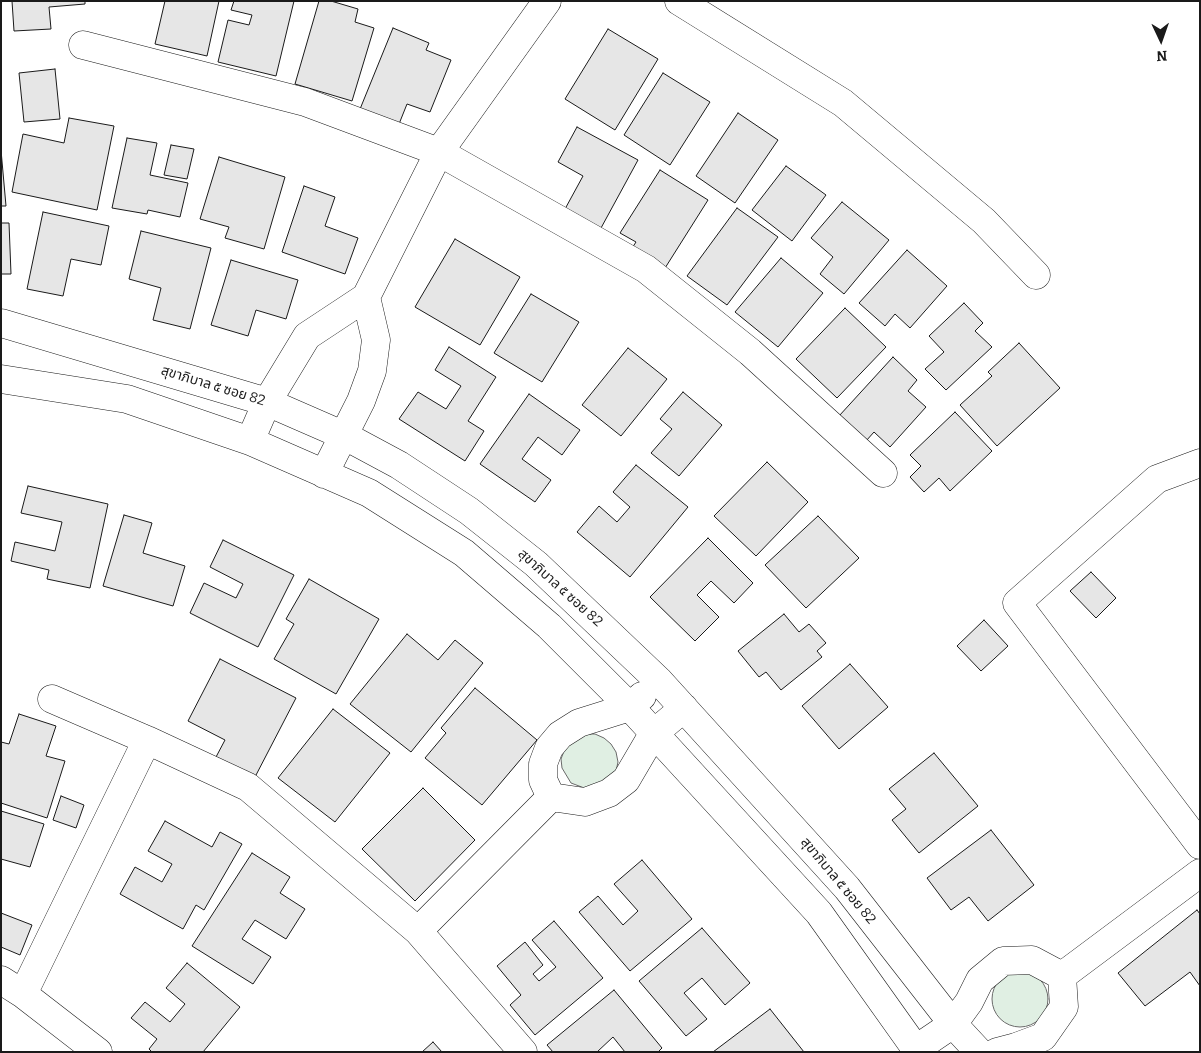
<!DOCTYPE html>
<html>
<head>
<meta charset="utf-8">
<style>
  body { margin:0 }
  #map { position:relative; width:1201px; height:1053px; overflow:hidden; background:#fff; font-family:Bitter,serif }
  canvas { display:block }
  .frame { position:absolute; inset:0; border:2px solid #1a1a1a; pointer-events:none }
  .north { position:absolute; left:1136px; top:15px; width:50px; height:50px; -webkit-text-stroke:4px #fff; paint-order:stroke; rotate:177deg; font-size:14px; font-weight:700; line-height:20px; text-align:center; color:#1a1a1a }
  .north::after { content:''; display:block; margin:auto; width:18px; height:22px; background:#1a1a1a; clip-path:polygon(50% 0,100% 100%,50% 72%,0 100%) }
</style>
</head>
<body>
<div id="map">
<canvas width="1201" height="1053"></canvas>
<div class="frame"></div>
<div class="north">N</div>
</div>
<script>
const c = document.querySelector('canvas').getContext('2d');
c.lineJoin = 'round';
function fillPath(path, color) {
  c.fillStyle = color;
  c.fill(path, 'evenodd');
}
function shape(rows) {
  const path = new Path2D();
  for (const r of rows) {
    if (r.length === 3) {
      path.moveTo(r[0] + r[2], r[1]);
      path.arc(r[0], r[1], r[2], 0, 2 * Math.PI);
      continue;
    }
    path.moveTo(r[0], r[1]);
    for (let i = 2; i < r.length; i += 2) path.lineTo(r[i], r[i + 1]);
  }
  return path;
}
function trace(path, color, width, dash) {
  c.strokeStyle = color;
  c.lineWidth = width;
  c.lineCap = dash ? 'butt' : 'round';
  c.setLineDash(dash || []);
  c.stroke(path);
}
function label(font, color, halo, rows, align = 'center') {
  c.font = font + ' Bitter,"Noto Sans Thai",serif';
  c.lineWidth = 4;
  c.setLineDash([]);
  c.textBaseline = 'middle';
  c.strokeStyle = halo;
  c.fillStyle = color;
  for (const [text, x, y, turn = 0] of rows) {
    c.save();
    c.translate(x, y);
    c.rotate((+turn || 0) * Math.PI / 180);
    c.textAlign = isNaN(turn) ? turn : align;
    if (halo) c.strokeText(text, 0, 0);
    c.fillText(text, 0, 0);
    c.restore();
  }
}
const green = shape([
  [585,734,595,734,604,738,611,744,616,752,618,762,616,771,611,779,587,789,571,783,562,768,561,759,564,751,568,743,585,734],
  [1020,999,28]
]);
fillPath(green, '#e0efe3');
trace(green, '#6a6a6a', 1);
const building = shape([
  [12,1,85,1,85,4,49,7,51,29,14,31,12,1],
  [165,1,219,1,207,56,155,44,165,1],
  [234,1,294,1,276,76,218,62,228,20,249,25,252,15,231,10,234,1],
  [319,1,331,1,358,9,355,22,374,28,352,101,295,84,319,1],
  [393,28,429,43,426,50,451,60,430,112,407,104,397,129,358,114,393,28],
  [608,29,658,59,615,130,565,99,608,29],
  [55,69,60,119,24,122,19,73,55,69],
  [663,73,710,102,670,165,624,135,663,73],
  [738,113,778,140,735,203,696,176,738,113],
  [69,118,114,126,97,210,12,192,23,134,64,143,69,118],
  [577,127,638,160,601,228,565,209,583,176,558,162,577,127],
  [127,138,157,143,150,175,188,183,180,217,148,210,147,214,112,208,127,138],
  [171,145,194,149,187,179,164,175,171,145],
  [1,150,6,206,1,206,1,150],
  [219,157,285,177,264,249,225,238,229,227,200,219,219,157],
  [786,166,826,195,792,241,752,210,786,166],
  [660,170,708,200,660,276,627,256,636,242,620,233,660,170],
  [304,186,335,197,325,226,358,238,345,274,282,252,304,186],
  [842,202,889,240,844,294,820,274,833,257,811,238,842,202],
  [737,208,778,237,727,305,687,276,737,208],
  [43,212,109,226,101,265,71,259,63,296,27,289,43,212],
  [1,223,9,223,11,274,1,274,1,223],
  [141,231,211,248,190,329,153,320,161,288,129,279,141,231],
  [455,239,520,277,480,345,415,307,455,239],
  [907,250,947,286,910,328,895,314,885,326,859,303,907,250],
  [781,258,823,293,778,347,735,312,781,258],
  [231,260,298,280,286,319,256,310,248,336,211,325,231,260],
  [531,294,579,322,542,382,494,353,531,294],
  [964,303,983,323,975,331,992,347,946,390,925,369,944,352,929,336,964,303],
  [845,308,886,347,837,398,796,359,845,308],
  [1019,343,1060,388,997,446,960,405,992,376,988,372,1019,343],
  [449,347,496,377,468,421,484,431,465,461,399,419,418,392,446,409,461,386,435,370,449,347],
  [628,348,667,379,621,436,582,405,628,348],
  [893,357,917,380,908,391,926,407,890,447,874,432,866,441,839,416,893,357],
  [683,392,722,425,679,476,651,453,672,429,660,419,683,392],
  [529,394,580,430,562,455,538,437,522,459,551,480,535,502,480,464,529,394],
  [955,412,992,451,950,491,939,478,924,492,910,477,921,466,910,455,955,412],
  [767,462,808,502,756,556,714,516,767,462],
  [636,465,688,507,630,577,577,532,599,506,617,522,630,507,613,492,636,465],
  [28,486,108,504,90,588,47,579,49,570,11,561,15,542,55,551,62,522,21,513,28,486],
  [124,515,152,523,143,553,185,566,173,606,103,586,124,515],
  [818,516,859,558,806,608,765,565,818,516],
  [708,538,753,583,734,603,711,581,697,595,719,617,695,641,650,597,708,538],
  [223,540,294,575,258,647,190,613,204,583,236,598,243,584,210,567,223,540],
  [1091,572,1116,598,1096,618,1070,591,1091,572],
  [309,579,379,619,336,694,274,659,294,624,286,619,309,579],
  [784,614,799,632,809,624,826,643,817,651,822,657,781,690,766,672,759,677,738,651,784,614],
  [984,620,1008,646,981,671,957,646,984,620],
  [407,634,438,660,455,640,483,663,411,752,350,704,407,634],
  [220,659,296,698,255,777,216,757,225,740,188,721,220,659],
  [850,664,888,707,839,749,802,706,850,664],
  [475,688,537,740,482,805,425,758,446,733,441,728,475,688],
  [333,709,390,753,335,822,278,778,333,709],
  [19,714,56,726,46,756,65,761,47,818,1,803,1,742,9,744,19,714],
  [934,753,978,806,919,853,892,820,906,809,889,789,934,753],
  [423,788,475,840,415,901,362,849,423,788],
  [61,796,84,805,76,828,53,820,61,796],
  [1,811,44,824,30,867,1,859,1,811],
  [165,821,212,847,220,832,242,844,204,910,196,905,183,929,120,894,135,867,162,882,172,864,148,851,165,821],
  [991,830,1034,885,988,921,969,897,951,910,927,878,991,830],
  [252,853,290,877,280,893,305,909,286,939,255,920,242,939,271,957,253,984,192,946,252,853],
  [642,860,692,919,630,971,579,912,598,896,623,925,638,911,614,884,642,860],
  [1197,910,1200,914,1200,986,1190,972,1145,1006,1118,973,1197,910],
  [1,913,32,925,20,955,1,947,1,913],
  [554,921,603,978,535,1035,510,1005,521,995,497,966,525,942,543,965,533,974,539,981,556,967,532,940,554,921],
  [702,928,750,983,725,1005,702,978,684,993,707,1019,686,1036,639,981,702,928],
  [187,963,240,1007,203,1052,152,1052,149,1049,157,1039,131,1018,145,1002,170,1022,185,1004,166,988,187,963],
  [614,990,662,1048,658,1052,625,1052,613,1037,597,1052,553,1052,547,1045,614,990],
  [770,1009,804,1052,713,1052,770,1009],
  [433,1042,442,1052,422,1052,433,1042]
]);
fillPath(building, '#e6e6e6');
trace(building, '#1a1a1a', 1);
const minor = shape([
  [679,1,843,103,984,221,1036,275],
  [83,45,305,102,439,152,646,269,750,352,883,473],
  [1,323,267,402,345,436,399,465,469,511,536,564,659,681,847,888,953,1024,979,1052],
  [1,379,127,399,250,441,369,493,464,553,549,626,630,707,819,913,918,1052],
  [250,441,267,402,307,336,366,297,439,152,547,1],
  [1200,463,1157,479,1017,603,1200,845],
  [324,474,361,401,372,371,376,340,366,297],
  [52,699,147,740,248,787,418,931,523,1052],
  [551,797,543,780,543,764,549,748,560,735,579,723,630,707,642,696],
  [551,797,585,802,609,793,626,780,653,734,684,708],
  [418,931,551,797],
  [1062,976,1200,873],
  [1,980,23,994],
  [916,1049,953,1024,969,1002,980,980,1003,961,1032,960,1062,976],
  [98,1052,23,994,147,740],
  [997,1052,1016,1047,1043,1037,1064,1007,1062,976]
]);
trace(minor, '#1a1a1a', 29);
trace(minor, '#fff', 28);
label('14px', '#1a1a1a', '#fff', [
  ["สุขาภิบาล ๕ ซอย 82",213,386,17],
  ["สุขาภิบาล ๕ ซอย 82",560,588,42],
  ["สุขาภิบาล ๕ ซอย 82",838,881,50]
]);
</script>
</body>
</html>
